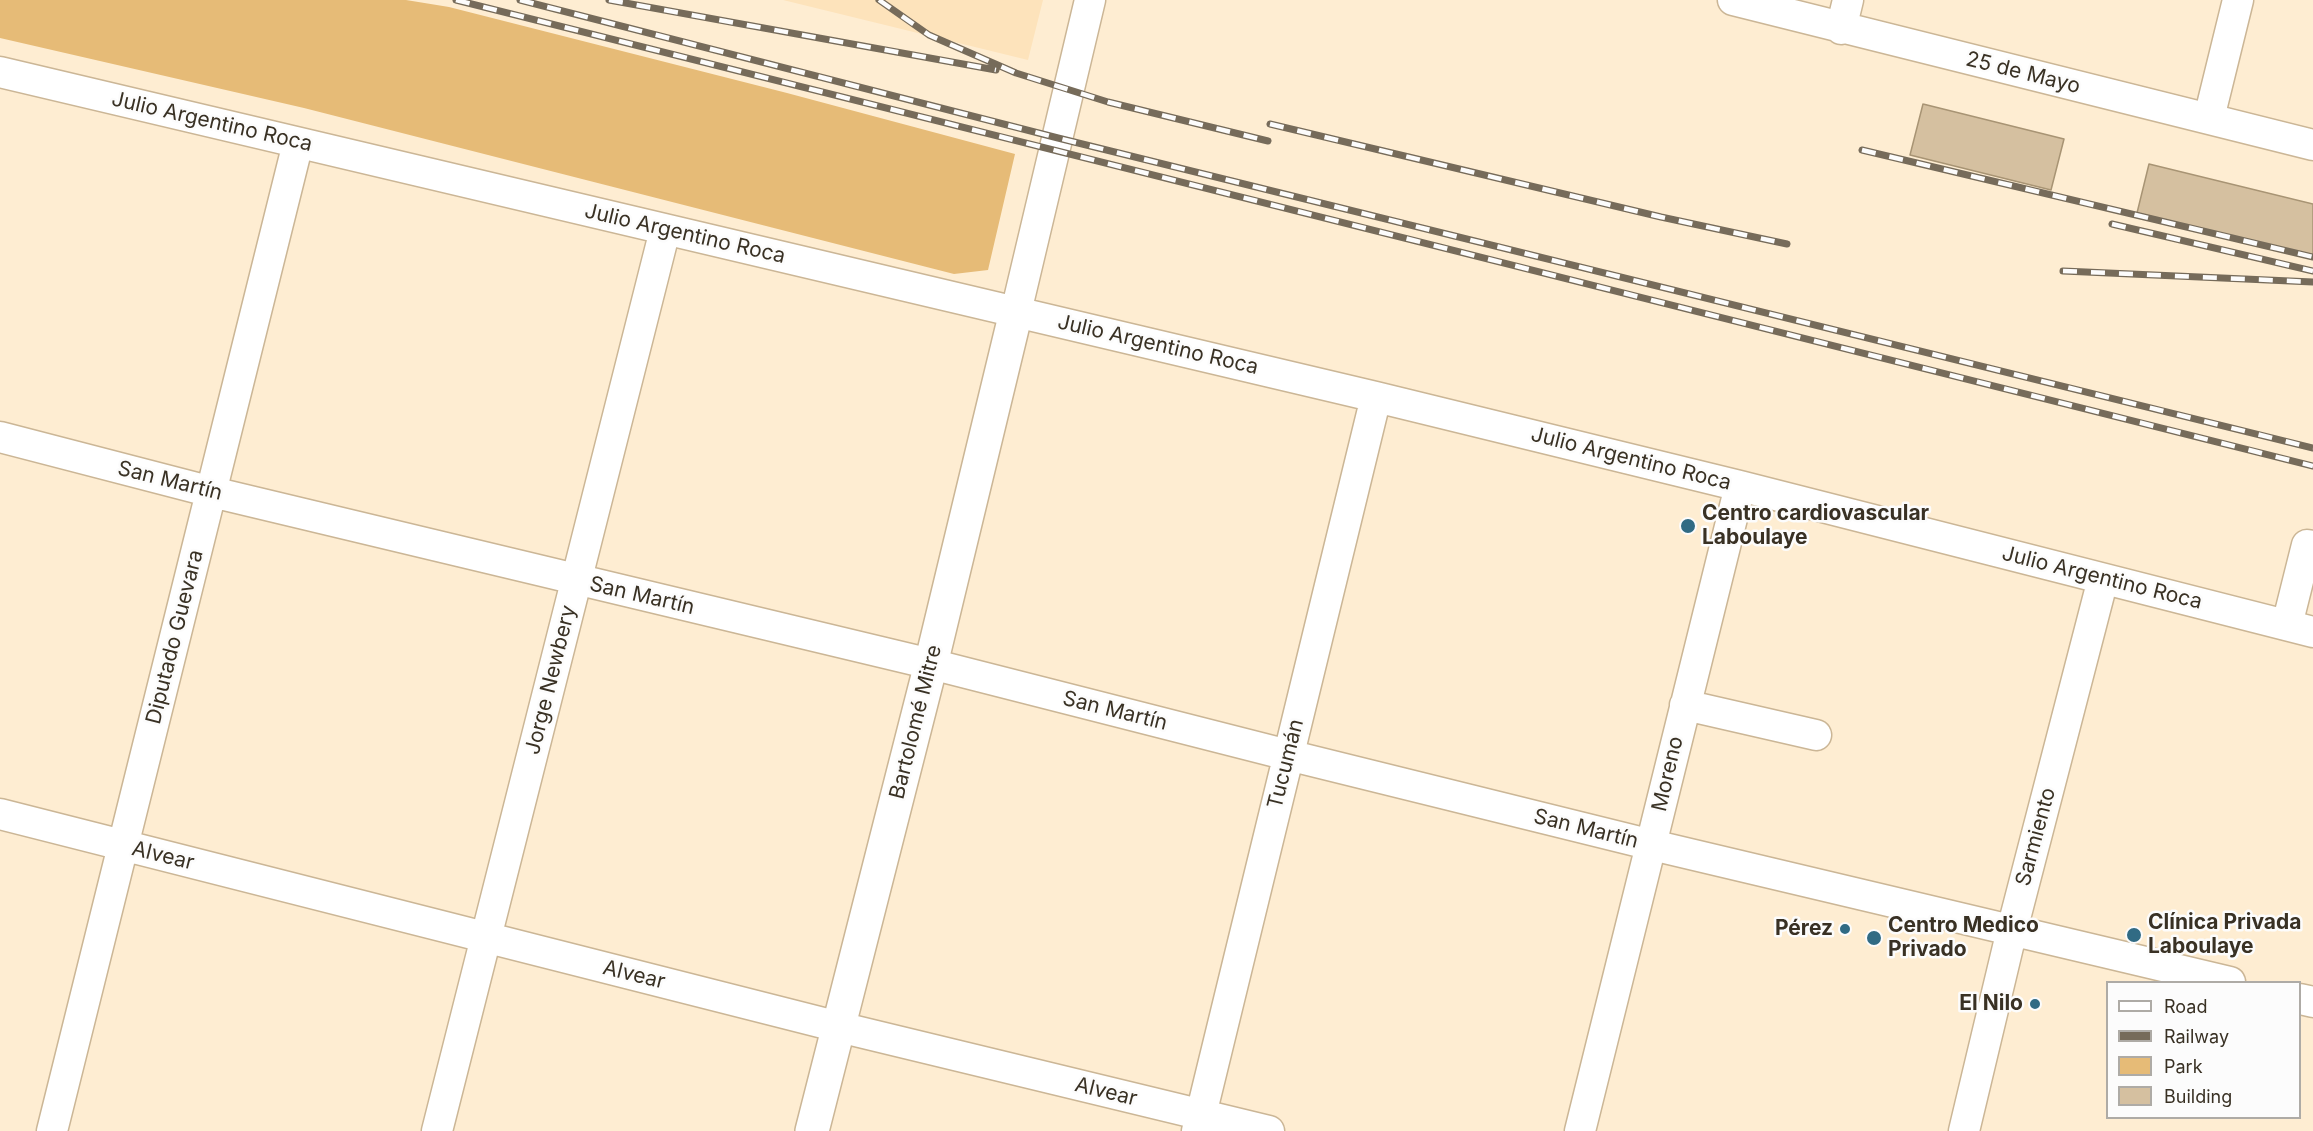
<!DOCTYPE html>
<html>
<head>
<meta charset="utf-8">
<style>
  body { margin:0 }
  #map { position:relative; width:2313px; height:1131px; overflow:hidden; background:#feedd2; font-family:Inter,sans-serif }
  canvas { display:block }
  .legend { position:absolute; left:2106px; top:981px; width:195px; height:138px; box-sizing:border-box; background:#fcfcfc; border:2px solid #aeaba6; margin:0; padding:8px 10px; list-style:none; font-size:18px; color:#393124 }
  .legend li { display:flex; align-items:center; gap:12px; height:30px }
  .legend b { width:30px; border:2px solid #aeaba6 }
</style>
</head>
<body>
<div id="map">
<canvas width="2313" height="1131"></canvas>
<ul class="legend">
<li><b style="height:8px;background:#fff"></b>Road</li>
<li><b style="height:8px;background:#766b5a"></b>Railway</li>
<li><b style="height:16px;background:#e6bb77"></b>Park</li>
<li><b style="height:16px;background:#d5c0a0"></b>Building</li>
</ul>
</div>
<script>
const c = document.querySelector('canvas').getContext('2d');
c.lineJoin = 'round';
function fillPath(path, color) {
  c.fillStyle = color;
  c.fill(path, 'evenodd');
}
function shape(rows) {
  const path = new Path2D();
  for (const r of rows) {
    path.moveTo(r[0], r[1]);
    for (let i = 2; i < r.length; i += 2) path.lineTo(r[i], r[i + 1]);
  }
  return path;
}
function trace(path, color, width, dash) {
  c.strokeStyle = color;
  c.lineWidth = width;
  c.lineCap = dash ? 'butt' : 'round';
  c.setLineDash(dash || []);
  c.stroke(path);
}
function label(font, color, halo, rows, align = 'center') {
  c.font = font + ' Inter,sans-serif';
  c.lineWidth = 5;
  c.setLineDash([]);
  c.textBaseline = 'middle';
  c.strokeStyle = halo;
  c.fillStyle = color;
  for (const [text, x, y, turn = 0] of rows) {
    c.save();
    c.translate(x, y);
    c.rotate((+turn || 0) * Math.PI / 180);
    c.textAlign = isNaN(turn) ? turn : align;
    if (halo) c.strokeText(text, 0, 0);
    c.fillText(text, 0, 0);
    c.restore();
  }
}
fillPath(shape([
  [783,0,1043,0,1028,60]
]), '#fde3bb');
fillPath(shape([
  [0,0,406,0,449,7,787,93,1015,154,988,270,954,274,304,108,0,38]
]), '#e6bb77');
const building = shape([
  [1923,104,2064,139,2051,190,1910,155,1923,104],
  [2149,164,2313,204,2313,256,2137,213,2149,164]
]);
fillPath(building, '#d5c0a0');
trace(building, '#a89474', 1.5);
const minor = shape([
  [1733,0,2313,145],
  [1841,29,1848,0],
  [0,72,1376,397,1740,486,2313,632],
  [2209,118,2238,0],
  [1016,312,1090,0],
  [0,437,212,492,931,664,1288,755,1652,845,2230,982],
  [2287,625,2307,545,2313,546],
  [1685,705,1816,735],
  [0,814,839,1027,1269,1131],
  [2300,999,2313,1002],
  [52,1131,298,143],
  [437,1131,665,230],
  [1197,1131,1376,397],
  [1580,1131,1740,486],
  [1964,1131,2012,930,2103,579]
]);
const major = shape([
  [812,1131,931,664,1016,312]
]);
trace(minor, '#cbb696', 33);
trace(major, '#cbb696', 36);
trace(minor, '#fff', 30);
trace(major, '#fff', 33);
const rail = shape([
  [456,0,2313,466],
  [520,0,1058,138,2313,448],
  [609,0,996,70],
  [879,0,929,35,1016,73,1108,102,1268,141],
  [1270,124,1661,217,1787,244],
  [1862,150,2313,257],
  [2112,224,2313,271],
  [2063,271,2313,282]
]);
trace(rail, '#766b5a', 7);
trace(rail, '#fcfcfc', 4.5, [14]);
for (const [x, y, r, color] of [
  [1688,526,8,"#316b84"],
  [1845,929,6,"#316b84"],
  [2134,935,8,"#316b84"],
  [1874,938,8,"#316b84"],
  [2035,1004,6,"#316b84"]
]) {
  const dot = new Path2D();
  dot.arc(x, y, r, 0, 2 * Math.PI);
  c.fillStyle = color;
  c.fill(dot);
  trace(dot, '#fcfcfc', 2);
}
label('21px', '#393124', '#fcfcfc', [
  ["25 de Mayo",2023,73,14],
  ["Julio Argentino Roca",212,122,13],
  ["Julio Argentino Roca",685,234,13],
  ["Julio Argentino Roca",1158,345,13],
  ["Julio Argentino Roca",1631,459,14],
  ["San Martín",170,481,14],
  ["Julio Argentino Roca",2102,578,14],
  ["San Martín",642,596,13],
  ["Diputado Guevara",175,637,-76],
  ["Jorge Newbery",551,680,-76],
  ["San Martín",1115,711,14],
  ["Bartolomé Mitre",916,722,-76],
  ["Tucumán",1286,764,-76],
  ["Moreno",1668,774,-77],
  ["San Martín",1586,829,14],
  ["Sarmiento",2036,837,-75],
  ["Alvear",163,856,14],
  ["Alvear",634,975,14],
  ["Alvear",1106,1092,14]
]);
label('bold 21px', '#393124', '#fcfcfc', [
  ["Centro cardiovascular",1702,514],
  ["Laboulaye",1702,538],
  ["Clínica Privada",2148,923],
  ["Laboulaye",2148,947],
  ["Centro Medico",1888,926],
  ["Privado",1888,950],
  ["Pérez",1833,929,"right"],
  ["El Nilo",2023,1004,"right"]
], 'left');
</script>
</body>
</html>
